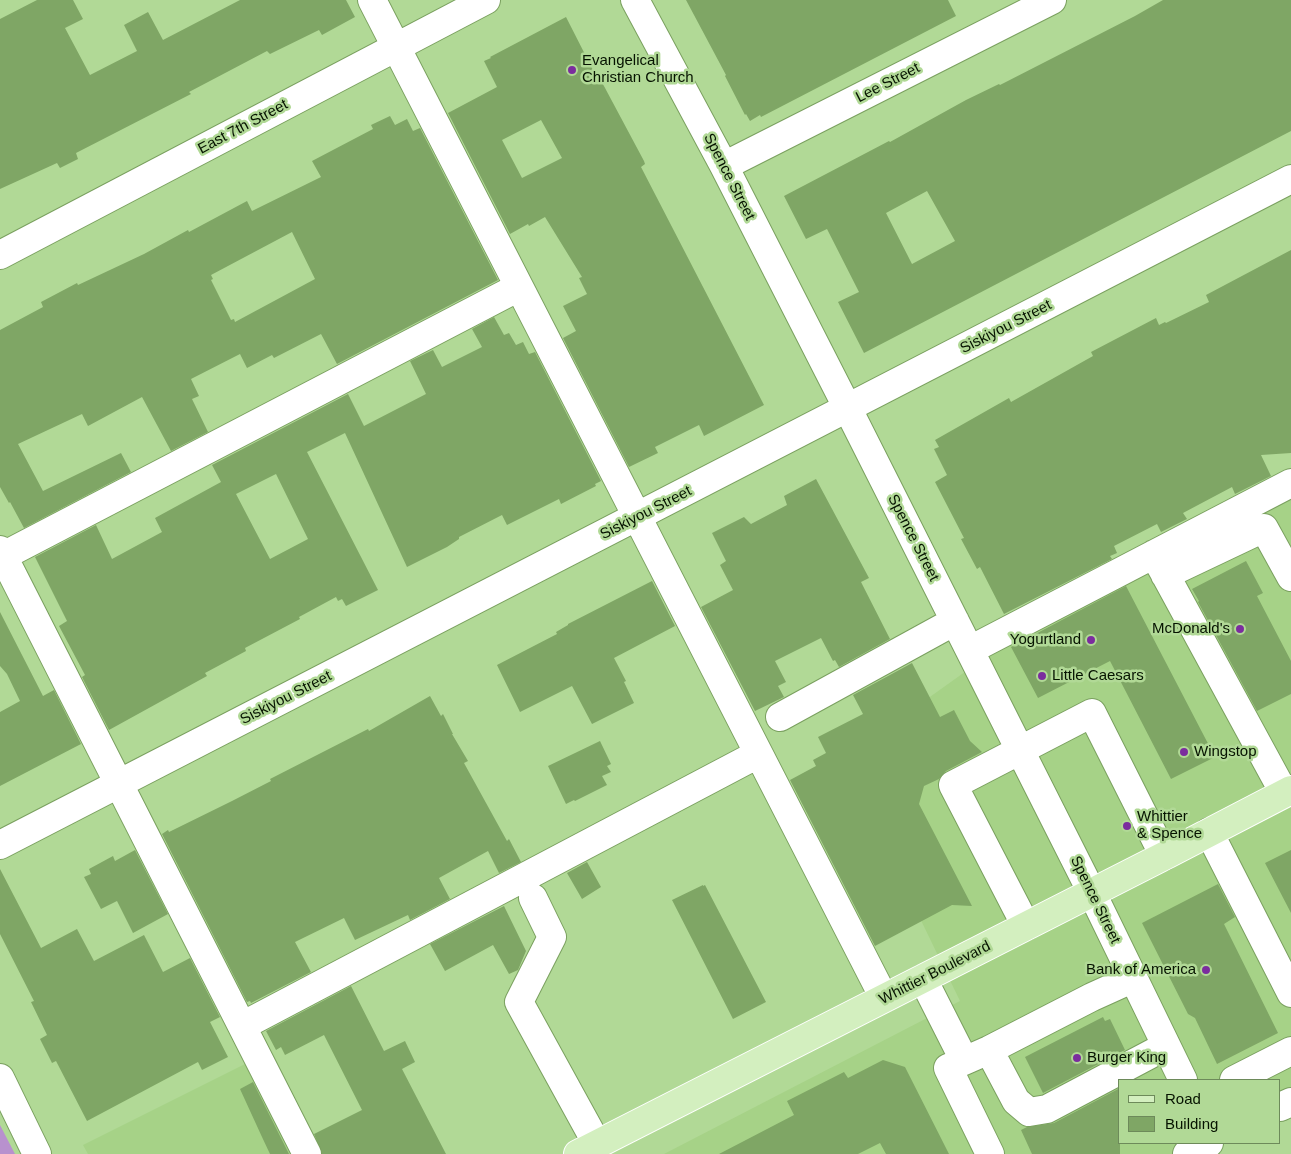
<!DOCTYPE html>
<html>
<head>
<meta charset="utf-8">
<style>
  body { margin:0 }
  #map { position:relative; width:1291px; height:1154px; overflow:hidden; background:#b1d996; font-family:Arial,sans-serif }
  canvas { display:block }
  .legend { position:absolute; left:1118px; top:1079px; width:162px; height:65px; box-sizing:border-box; background:#b1d996; border:1px solid #6d8a5a; margin:0; padding:6px 9px; list-style:none; font-size:15px; color:#061300 }
  .legend li { display:flex; align-items:center; gap:10px; height:25px }
  .legend b { width:25px; border:1px solid #6d8a5a }
</style>
</head>
<body>
<div id="map">
<canvas width="1291" height="1154"></canvas>
<ul class="legend">
<li><b style="height:6px;background:#d3efbf"></b>Road</li>
<li><b style="height:14px;background:#7fa665"></b>Building</li>
</ul>
</div>
<script>
const c = document.querySelector('canvas').getContext('2d');
c.lineJoin = 'round';
function fillPath(path, color) {
  c.fillStyle = color;
  c.fill(path, 'evenodd');
}
function shape(rows) {
  const path = new Path2D();
  for (const r of rows) {
    path.moveTo(r[0], r[1]);
    for (let i = 2; i < r.length; i += 2) path.lineTo(r[i], r[i + 1]);
  }
  return path;
}
function trace(path, color, width, dash) {
  c.strokeStyle = color;
  c.lineWidth = width;
  c.lineCap = dash ? 'butt' : 'round';
  c.setLineDash(dash || []);
  c.stroke(path);
}
function label(font, color, halo, rows, align = 'center') {
  c.font = font + ' Arial,sans-serif';
  c.lineWidth = 5;
  c.setLineDash([]);
  c.textBaseline = 'middle';
  c.strokeStyle = halo;
  c.fillStyle = color;
  for (const [text, x, y, turn = 0] of rows) {
    c.save();
    c.translate(x, y);
    c.rotate((+turn || 0) * Math.PI / 180);
    c.textAlign = isNaN(turn) ? turn : align;
    if (halo) c.strokeText(text, 0, 0);
    c.fillText(text, 0, 0);
    c.restore();
  }
}
fillPath(shape([
  [1291,495,1291,1107,1280,1113,1280,1080,1120,1080,1120,1143,1219,1143,1197,1154,664,1154,960,1001,843,759,1011,639],
  [249,1062,299,1154,88,1154,83,1145]
]), '#a6d287');
fillPath(shape([
  [0,1125,15,1154,0,1154]
]), '#b891ce');
fillPath(shape([
  [37,0,73,0,83,19,65,28,90,75,137,51,124,25,148,12,163,40,240,0,346,0,355,17,322,35,319,30,270,54,267,51,189,92,191,94,76,153,78,159,60,168,57,163,0,189,0,19],
  [686,0,948,0,956,16,761,117,760,115,750,121,746,114,745,115,725,76,726,75],
  [1163,0,1291,0,1291,131,864,353,838,302,859,292,827,229,806,239,784,196,889,141,890,142,966,100,999,84,1000,85,1135,16],
  [927,191,955,241,912,264,886,213],
  [566,17,595,74,597,73,644,161,645,164,641,167,764,405,704,436,699,425,655,447,658,453,629,467,563,338,576,331,563,306,587,294,579,278,582,277,545,217,529,226,528,224,510,234,448,113,497,87,484,61,491,58,490,57],
  [541,120,562,158,522,178,502,140],
  [390,116,395,125,407,119,413,131,420,128,498,280,337,364,321,334,274,358,272,355,247,368,240,354,191,379,199,396,192,399,208,432,171,451,142,397,88,426,82,414,18,444,43,491,121,453,131,472,24,528,10,502,9,503,0,487,0,330,43,307,41,302,77,283,78,285,144,254,188,230,189,232,247,201,252,211,321,177,312,161,373,129,371,125],
  [292,232,315,279,235,322,234,319,231,320,211,280,213,279,211,275],
  [1291,250,1291,453,1261,455,1271,476,1235,494,1232,487,1183,513,1187,519,1161,532,1157,524,1114,546,1117,553,1110,556,1112,559,1004,614,980,567,977,569,961,539,964,538,935,482,947,475,934,449,939,447,935,440,1009,398,1011,402,1093,356,1091,352,1156,318,1159,325,1165,322,1166,323,1209,302,1206,295],
  [494,317,504,335,509,333,516,345,523,342,529,354,535,352,601,481,595,484,596,486,561,504,559,499,507,525,502,515,459,537,459,539,447,547,407,567,345,433,307,452,378,590,346,606,342,599,338,601,336,597,299,617,300,619,245,648,246,651,205,673,207,676,109,730,82,677,85,675,59,626,67,621,35,557,96,525,112,559,162,532,155,518,221,482,212,465,348,394,364,426,426,394,410,361,433,350,442,367,482,347,472,329],
  [276,474,308,539,270,559,236,494],
  [816,479,869,578,861,582,890,639,839,667,835,660,833,661,821,638,775,661,786,682,778,686,784,697,755,711,701,607,733,590,720,565,726,561,712,533,744,517,751,524,787,505,784,496],
  [1246,561,1263,593,1257,596,1291,661,1291,694,1257,711,1198,602,1199,601,1192,589],
  [652,581,675,626,614,658,626,681,624,682,634,703,592,724,572,686,520,712,497,665,557,634,556,632,568,625,568,624],
  [1126,586,1215,757,1171,779,1110,661,1038,698,1011,647],
  [0,612,43,696,54,690,81,744,0,786,0,712,20,701,7,674,0,666],
  [912,663,940,717,954,710,970,741,982,752,946,771,939,779,924,786,919,804,972,906,952,905,875,946,790,780,816,766,813,760,826,753,818,737,863,714,853,695],
  [430,696,441,716,443,714,453,734,452,734,468,761,464,763,507,841,509,839,521,862,499,873,488,851,439,878,450,899,410,920,408,915,355,940,344,918,295,942,311,972,251,1003,250,1001,247,1002,162,834,168,830,169,832,232,801,271,781,270,779,368,729,369,731],
  [600,741,611,764,607,766,611,772,602,776,607,785,575,801,574,800,566,804,548,766],
  [135,850,168,914,133,933,117,901,101,909,84,877,91,874,89,869,113,856,115,861],
  [1291,850,1291,913,1265,863],
  [587,862,601,887,582,899,567,873],
  [0,869,41,948,77,929,94,961,144,935,163,972,190,958,220,1017,210,1022,228,1057,202,1070,198,1062,87,1121,56,1061,52,1063,40,1039,47,1035,31,1002,34,1001,0,934],
  [1218,884,1235,917,1224,924,1278,1033,1217,1064,1195,1018,1188,1014,1142,923],
  [703,885,703,886,705,885,766,1002,733,1019,672,900],
  [504,906,526,951,518,970,509,974,493,945,445,971,430,944],
  [351,986,384,1051,405,1041,415,1062,402,1069,446,1154,322,1154,314,1134,362,1110,324,1035,285,1055,281,1047,276,1050,266,1031],
  [1103,1017,1105,1021,1110,1019,1125,1050,1043,1093,1025,1057],
  [883,1060,905,1067,949,1154,886,1154,880,1143,858,1154,719,1154,794,1115,787,1101,844,1072,848,1078],
  [253,1082,289,1154,270,1154,262,1137,240,1089],
  [1120,1088,1120,1154,1032,1154,1021,1130,1027,1127,1054,1123]
]), '#7fa665');
const minor = shape([
  [372,0,884,998],
  [635,0,724,166,848,409,1092,893,1183,1080],
  [724,166,1052,0],
  [0,255,486,0],
  [0,550,307,1154],
  [1154,554,1284,793],
  [3,556,519,287],
  [1165,575,1264,528,1291,577],
  [970,650,1291,483],
  [780,717,955,621],
  [1209,832,1291,993],
  [0,845,1291,179],
  [533,898,552,937,519,1002,597,1144],
  [1026,926,953,785,1092,713,1164,856],
  [923,979,964,1060],
  [242,1026,758,754],
  [989,1050,1016,1101,1029,1112,1047,1109,1166,1046],
  [0,1078,37,1154],
  [1234,1080,1291,1051],
  [1280,1107,1291,1102],
  [990,1154,948,1068,989,1050,1092,997,1134,978],
  [1187,1154,1209,1143]
]);
const major = shape([
  [578,1154,1164,856,1291,790]
]);
trace(minor, '#7aa05f', 30);
trace(major, '#fff', 30);
trace(minor, '#fff', 28);
trace(major, '#d3efbf', 28);
for (const [x, y, r, color] of [
  [572,70,5,"#7b2d9e"],
  [1240,629,5,"#7b2d9e"],
  [1091,640,5,"#7b2d9e"],
  [1042,676,5,"#7b2d9e"],
  [1184,752,5,"#7b2d9e"],
  [1127,826,5,"#7b2d9e"],
  [1206,970,5,"#7b2d9e"],
  [1077,1058,5,"#7b2d9e"]
]) {
  const dot = new Path2D();
  dot.arc(x, y, r, 0, 2 * Math.PI);
  c.fillStyle = color;
  c.fill(dot);
  trace(dot, '#b1d996', 2);
}
label('15px', '#061300', '#b1d996', [
  ["Evangelical",582,61],
  ["Christian Church",582,78],
  ["McDonald's",1230,629,"right"],
  ["Yogurtland",1081,640,"right"],
  ["Little Caesars",1052,676],
  ["Wingstop",1194,752],
  ["Whittier",1137,817],
  ["& Spence",1137,834],
  ["Bank of America",1196,970,"right"],
  ["Burger King",1087,1058]
], 'left');
label('15px', '#061300', '#b1d996', [
  ["Lee Street",888,83,-27],
  ["East 7th Street",243,127,-28],
  ["Spence Street",729,177,63],
  ["Siskiyou Street",1006,327,-27],
  ["Siskiyou Street",646,513,-27],
  ["Spence Street",913,538,63],
  ["Siskiyou Street",286,698,-27],
  ["Spence Street",1095,900,64],
  ["Whittier Boulevard",935,973,-27]
]);
</script>
</body>
</html>
